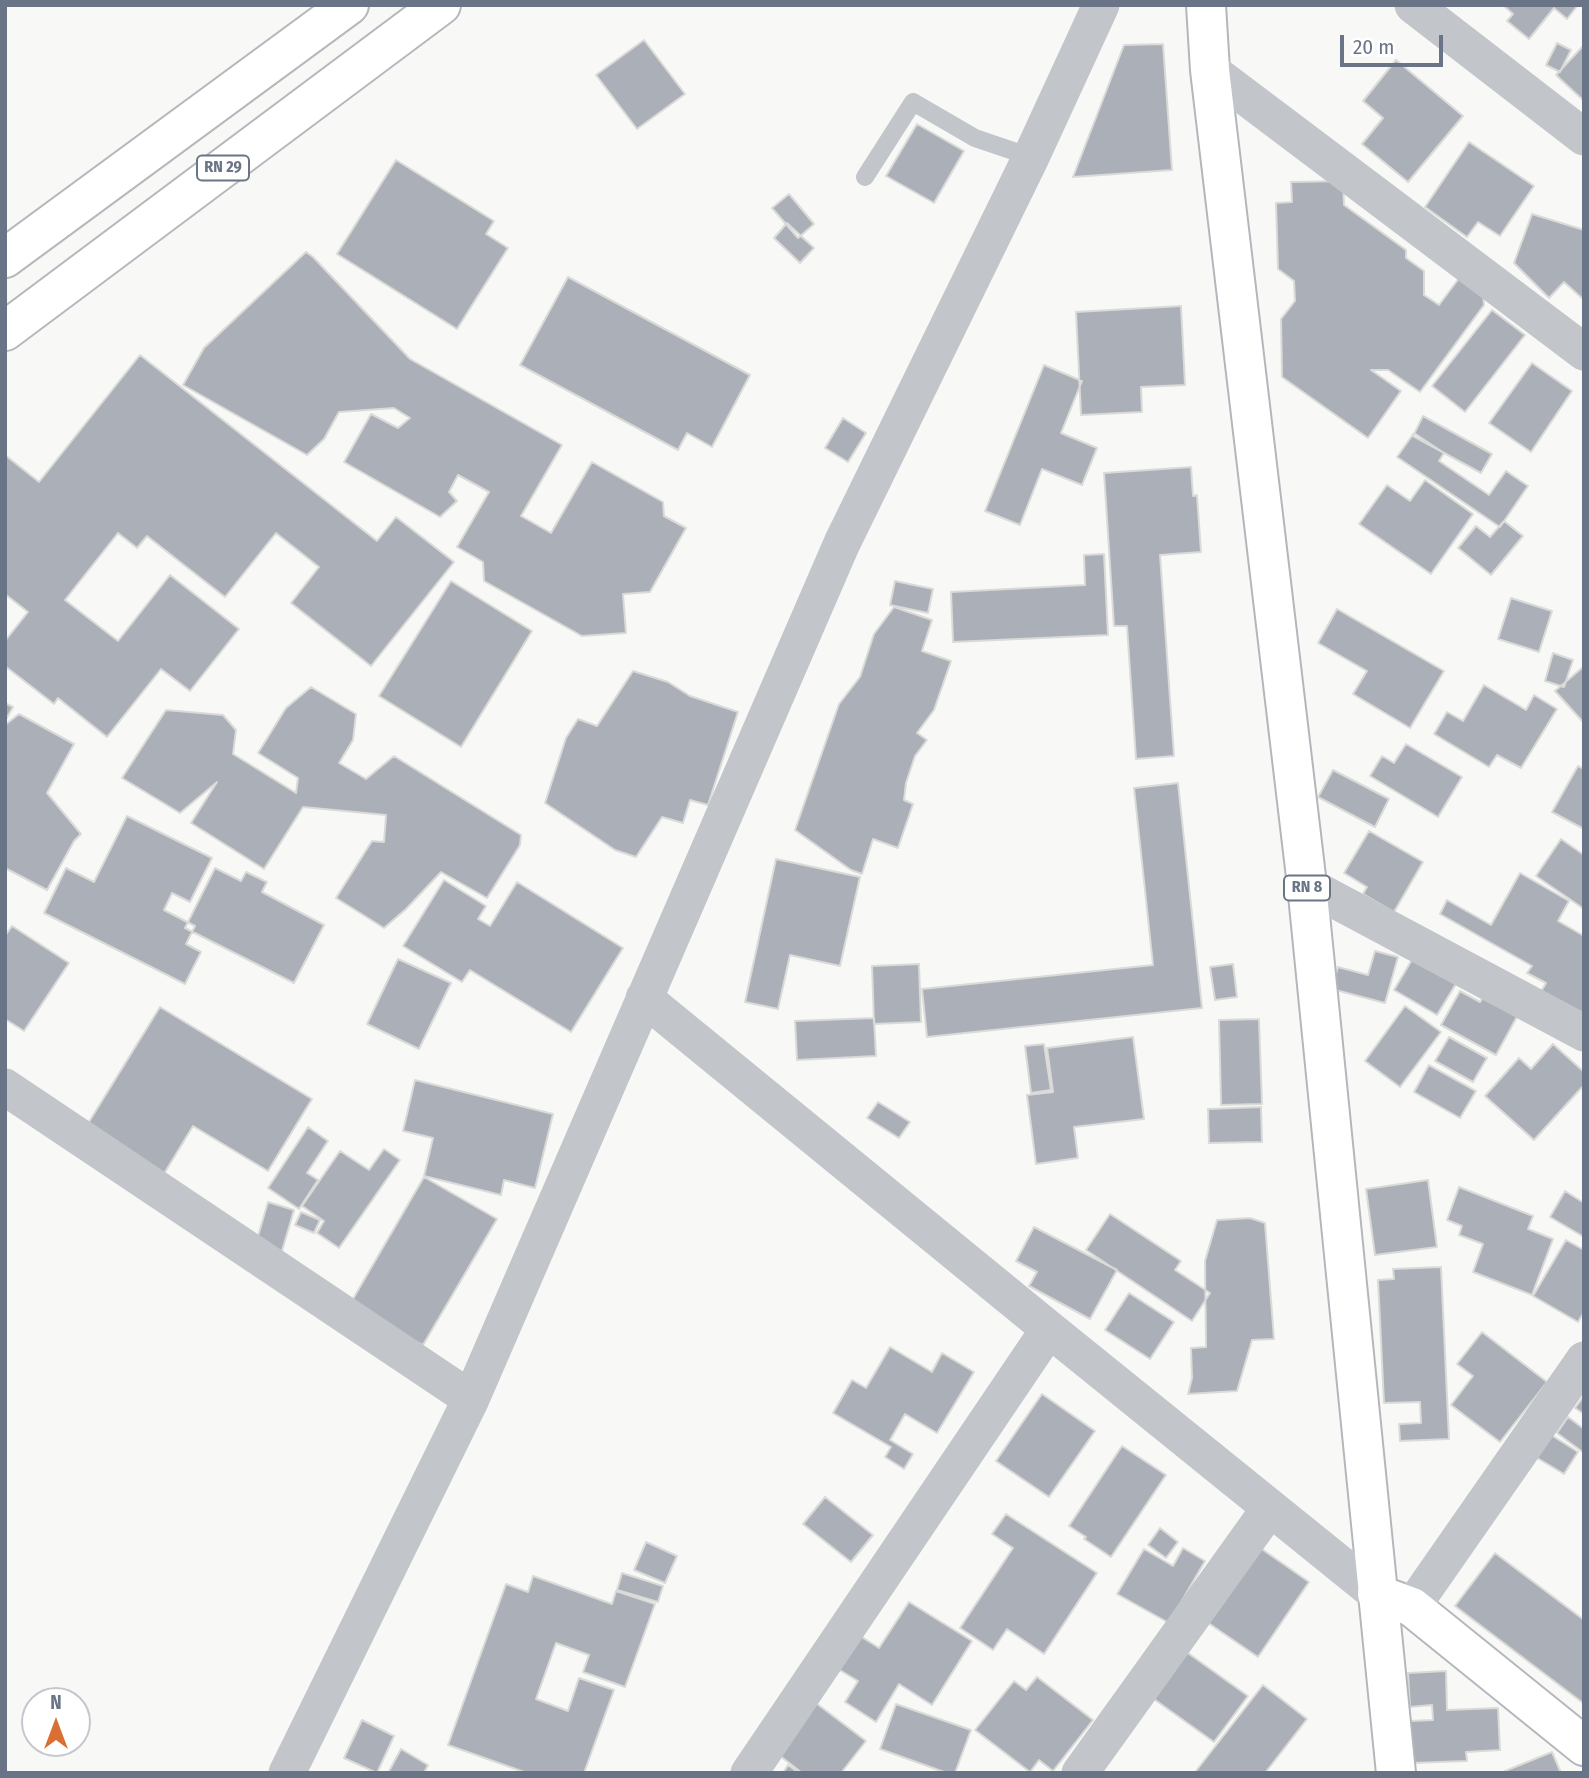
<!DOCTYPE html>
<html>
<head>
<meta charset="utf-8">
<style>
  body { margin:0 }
  #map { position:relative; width:1589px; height:1778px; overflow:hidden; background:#f8f9f6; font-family:"Fira Sans Condensed",sans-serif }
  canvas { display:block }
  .frame { position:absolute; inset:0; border:7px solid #697586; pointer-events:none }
  .north { position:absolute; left:21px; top:1687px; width:70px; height:70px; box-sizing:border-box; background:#fff; border:2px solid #c3c8cf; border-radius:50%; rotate:0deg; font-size:19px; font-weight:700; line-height:28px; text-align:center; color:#697586 }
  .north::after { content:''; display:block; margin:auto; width:24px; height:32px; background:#da6f34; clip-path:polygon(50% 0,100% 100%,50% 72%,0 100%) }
  .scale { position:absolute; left:1340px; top:35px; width:103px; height:32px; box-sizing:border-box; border:4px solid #697586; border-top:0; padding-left:9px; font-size:21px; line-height:24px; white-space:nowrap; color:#697586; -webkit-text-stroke:5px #fff; paint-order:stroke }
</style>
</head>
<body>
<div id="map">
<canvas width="1589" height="1778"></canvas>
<div class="frame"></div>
<div class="north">N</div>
<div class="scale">20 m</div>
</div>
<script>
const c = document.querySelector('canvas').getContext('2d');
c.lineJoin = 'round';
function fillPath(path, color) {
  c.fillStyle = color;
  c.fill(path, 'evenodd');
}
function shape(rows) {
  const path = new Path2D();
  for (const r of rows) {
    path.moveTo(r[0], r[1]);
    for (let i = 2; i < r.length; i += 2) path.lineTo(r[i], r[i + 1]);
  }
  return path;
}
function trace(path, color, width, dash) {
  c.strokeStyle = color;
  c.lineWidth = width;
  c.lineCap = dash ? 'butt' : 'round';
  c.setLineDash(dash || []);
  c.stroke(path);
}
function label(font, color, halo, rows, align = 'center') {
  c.font = font + ' "Fira Sans Condensed",sans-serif';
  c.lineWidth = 7;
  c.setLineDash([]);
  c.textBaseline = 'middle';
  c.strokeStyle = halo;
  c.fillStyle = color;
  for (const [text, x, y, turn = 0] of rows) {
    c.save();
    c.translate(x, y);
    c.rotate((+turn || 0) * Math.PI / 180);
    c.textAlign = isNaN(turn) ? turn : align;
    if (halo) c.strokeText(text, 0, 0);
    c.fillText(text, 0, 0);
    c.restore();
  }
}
const building = shape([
  [1503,5,1578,5,1567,19,1554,8,1529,39,1507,21,1513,14,1503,5],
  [644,40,685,94,637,129,596,75,644,40],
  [1557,43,1571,50,1560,72,1546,65,1557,43],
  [1163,44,1172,170,1073,177,1124,45,1163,44],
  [1584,45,1584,101,1556,75,1584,45],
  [1396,60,1463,116,1408,182,1362,144,1383,118,1363,101,1396,60],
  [917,124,964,151,934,203,886,176,917,124],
  [1469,142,1534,186,1500,236,1478,222,1467,237,1425,207,1469,142],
  [396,160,494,221,486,234,508,248,457,329,337,254,396,160],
  [1343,181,1344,205,1406,250,1406,258,1424,271,1424,295,1439,305,1460,277,1483,294,1484,305,1420,392,1388,370,1371,370,1401,391,1368,438,1282,377,1281,319,1295,301,1294,281,1278,269,1276,203,1292,202,1291,182,1343,181],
  [789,194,814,224,798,238,772,208,789,194],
  [1532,214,1584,230,1584,300,1564,282,1549,298,1514,263,1532,214],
  [787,223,814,248,800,263,774,238,787,223],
  [306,252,313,257,410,359,562,445,521,516,551,533,592,462,663,502,664,516,686,528,650,592,623,594,626,633,582,636,484,581,483,562,457,547,489,492,458,475,449,492,457,501,440,517,344,462,371,414,398,428,410,418,394,408,339,412,324,439,307,455,183,385,204,348,306,252],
  [568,277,750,375,712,447,687,433,678,450,520,365,568,277],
  [1181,306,1185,385,1141,387,1142,412,1081,415,1076,312,1181,306],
  [1492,310,1525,335,1465,412,1432,386,1492,310],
  [140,355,377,541,396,517,454,562,371,666,291,603,319,567,276,533,225,597,147,536,137,548,118,533,65,600,118,641,170,575,239,629,190,691,161,669,107,737,58,698,54,704,5,666,5,641,28,612,5,594,5,455,39,482,140,355],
  [1532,363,1572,391,1531,452,1489,423,1532,363],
  [1044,365,1082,381,1061,433,1097,448,1082,485,1042,469,1020,525,985,511,1044,365],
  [1423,416,1492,454,1481,473,1413,436,1423,416],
  [843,418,866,433,848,462,825,448,843,418],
  [1414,433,1444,453,1439,461,1489,495,1506,471,1528,486,1500,527,1397,457,1414,433],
  [1191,467,1193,496,1197,495,1201,552,1160,555,1174,756,1136,759,1127,626,1114,626,1104,473,1191,467],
  [1425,480,1473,514,1431,574,1359,524,1387,485,1410,501,1425,480],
  [1504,521,1523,536,1491,575,1458,548,1476,526,1490,537,1504,521],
  [1104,554,1108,635,953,642,951,592,1085,585,1084,555,1104,554],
  [451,581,532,631,461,747,379,696,451,581],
  [895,581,933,589,928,613,890,605,895,581],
  [1511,598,1552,611,1539,652,1498,639,1511,598],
  [894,607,932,620,922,651,951,661,934,710,917,733,927,740,915,756,906,783,904,800,913,804,898,848,873,839,862,874,851,870,795,830,839,704,860,677,874,634,894,607],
  [1337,609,1444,671,1410,728,1353,694,1367,671,1318,643,1337,609],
  [1553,653,1573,660,1564,687,1545,681,1553,653],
  [1582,668,1584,670,1584,723,1555,691,1582,668],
  [633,671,668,682,690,696,738,712,708,805,690,800,683,823,662,817,636,857,615,850,545,803,566,738,578,719,597,726,633,671],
  [1484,685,1526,710,1534,695,1557,709,1521,768,1497,755,1489,767,1434,734,1447,712,1463,721,1484,685],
  [311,687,356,714,353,740,339,763,366,779,394,756,521,835,520,845,487,898,441,872,406,909,384,928,336,898,372,841,384,842,386,815,303,807,264,869,191,823,217,782,180,813,122,778,166,710,223,715,236,730,233,754,296,793,298,778,258,753,286,708,311,687],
  [5,703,13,707,5,721,5,703],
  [19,714,74,744,47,793,81,834,74,841,47,890,5,868,5,725,19,714],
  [1406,744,1462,777,1438,817,1370,776,1382,756,1394,763,1406,744],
  [1578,766,1584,769,1584,829,1552,812,1578,766],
  [1333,770,1389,799,1375,827,1318,797,1333,770],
  [1178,783,1202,1008,927,1037,922,989,1153,965,1134,788,1178,783],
  [127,816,212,858,190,902,172,893,164,910,195,926,186,944,201,952,185,984,44,913,66,868,94,882,127,816],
  [1369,831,1423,862,1394,912,1363,894,1367,887,1344,873,1369,831],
  [1561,839,1584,855,1584,909,1536,876,1561,839],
  [776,859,860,877,840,966,790,955,778,1009,745,1002,776,859],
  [215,868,241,881,246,872,267,882,262,892,324,925,294,983,185,928,215,868],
  [1520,873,1569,901,1558,921,1584,936,1584,1015,1535,1002,1546,983,1527,973,1532,966,1440,914,1447,900,1491,925,1520,873],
  [444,880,486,906,478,919,490,926,517,882,623,948,571,1032,470,970,462,982,403,946,444,880],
  [12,926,69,963,24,1031,5,1019,5,936,12,926],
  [1419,948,1462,974,1437,1015,1394,990,1419,948],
  [1375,951,1398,957,1385,1003,1332,989,1338,967,1368,975,1375,951],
  [398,959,451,983,419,1049,367,1024,398,959],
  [919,964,921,1022,874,1024,872,966,919,964],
  [1233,964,1237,997,1215,1000,1210,967,1233,964],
  [1490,986,1524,1004,1496,1055,1441,1025,1460,991,1480,1002,1490,986],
  [1405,1006,1441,1032,1400,1087,1365,1061,1405,1006],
  [160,1007,312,1099,268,1171,193,1126,162,1177,84,1130,160,1007],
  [874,1018,876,1056,797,1060,795,1021,874,1018],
  [1259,1019,1262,1104,1221,1105,1219,1020,1259,1019],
  [1133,1037,1144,1119,1074,1127,1078,1158,1036,1164,1027,1095,1053,1092,1047,1048,1133,1037],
  [1449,1037,1487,1058,1473,1082,1435,1061,1449,1037],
  [1044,1044,1051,1090,1031,1093,1025,1046,1044,1044],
  [1553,1044,1584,1072,1584,1085,1534,1140,1485,1096,1519,1058,1531,1069,1553,1044],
  [1429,1065,1476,1091,1460,1118,1414,1092,1429,1065],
  [415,1080,553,1114,535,1188,504,1180,501,1195,424,1176,433,1138,403,1131,415,1080],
  [878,1102,910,1122,899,1138,867,1118,878,1102],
  [1261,1107,1262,1142,1209,1143,1208,1109,1261,1107],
  [308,1127,328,1141,307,1173,318,1180,299,1209,268,1188,308,1127],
  [384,1149,400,1160,339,1248,317,1233,324,1221,302,1206,340,1151,369,1170,384,1149],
  [424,1177,497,1219,423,1345,346,1311,424,1177],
  [1428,1180,1437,1247,1375,1255,1366,1189,1428,1180],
  [1459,1187,1533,1216,1528,1229,1553,1239,1532,1295,1473,1272,1483,1244,1459,1235,1462,1226,1447,1220,1459,1187],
  [1565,1191,1584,1203,1584,1237,1550,1217,1565,1191],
  [268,1202,294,1210,282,1251,256,1243,268,1202],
  [301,1212,320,1220,314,1233,295,1225,301,1212],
  [1110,1214,1181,1261,1175,1270,1210,1293,1192,1321,1086,1250,1110,1214],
  [1250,1218,1265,1223,1274,1339,1252,1340,1237,1391,1188,1394,1192,1378,1191,1348,1206,1347,1205,1261,1217,1220,1250,1218],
  [1034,1227,1117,1270,1090,1319,1029,1286,1037,1272,1016,1261,1034,1227],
  [1566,1240,1584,1250,1584,1312,1578,1322,1533,1296,1566,1240],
  [1441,1267,1449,1439,1400,1441,1399,1424,1421,1423,1420,1402,1384,1403,1378,1280,1394,1279,1393,1269,1441,1267],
  [1129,1293,1174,1322,1150,1359,1105,1330,1129,1293],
  [1482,1332,1547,1382,1500,1442,1451,1405,1473,1376,1457,1364,1482,1332],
  [890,1347,932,1372,942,1353,974,1372,937,1433,905,1414,890,1440,913,1454,904,1469,885,1457,891,1447,833,1413,852,1380,866,1388,890,1347],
  [1042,1394,1095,1431,1049,1497,996,1461,1042,1394],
  [1584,1396,1584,1414,1575,1408,1584,1396],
  [1568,1417,1584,1429,1584,1453,1557,1433,1568,1417],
  [1548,1433,1578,1452,1564,1474,1534,1456,1548,1433],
  [1122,1446,1166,1475,1111,1557,1084,1539,1086,1537,1069,1526,1122,1446],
  [825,1497,873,1535,851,1562,803,1524,825,1497],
  [1006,1514,1097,1573,1044,1654,1007,1629,993,1650,960,1628,1013,1548,992,1534,1006,1514],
  [1160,1528,1178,1542,1166,1558,1148,1545,1160,1528],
  [646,1542,677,1556,665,1583,634,1570,646,1542],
  [1256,1545,1309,1582,1258,1657,1204,1620,1256,1545],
  [1183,1548,1205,1561,1169,1623,1117,1594,1144,1549,1173,1566,1183,1548],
  [1495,1553,1584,1620,1583,1703,1455,1606,1495,1553],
  [622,1573,663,1586,658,1602,617,1590,622,1573],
  [533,1576,612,1604,616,1591,655,1604,625,1687,583,1672,589,1655,556,1643,536,1699,568,1711,579,1678,614,1690,584,1773,527,1773,448,1745,506,1584,528,1592,533,1576],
  [909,1602,972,1641,932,1705,899,1684,876,1722,845,1702,858,1681,833,1666,854,1632,879,1648,909,1602],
  [1185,1651,1248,1696,1214,1742,1151,1697,1185,1651],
  [1446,1671,1447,1710,1498,1708,1500,1750,1466,1752,1467,1761,1412,1763,1410,1721,1433,1720,1432,1705,1410,1707,1408,1673,1446,1671],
  [1037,1677,1093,1720,1053,1771,1039,1760,1030,1772,975,1730,1014,1681,1026,1690,1037,1677],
  [1263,1685,1307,1719,1265,1773,1199,1773,1196,1771,1263,1685],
  [808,1697,866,1741,841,1773,802,1773,770,1748,808,1697],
  [896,1704,971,1730,955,1773,947,1773,880,1749,896,1704],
  [362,1720,394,1736,377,1773,344,1758,362,1720],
  [401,1749,428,1765,424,1773,388,1773,401,1749],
  [1552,1752,1561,1773,1506,1773,1505,1771,1552,1752],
  [788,1765,799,1773,783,1773,788,1765]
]);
fillPath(building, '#abb0b8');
trace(building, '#dadad8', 2);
const secondary = shape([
  [1377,1594,1412,1607,1584,1746]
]);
const primary = shape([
  [1206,5,1210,70,1307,885,1396,1773]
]);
const highway = shape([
  [5,258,349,5],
  [5,331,441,5]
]);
trace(secondary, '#b4b8be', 42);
trace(primary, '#b3b7bc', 42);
trace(highway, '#b5b8bc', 42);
trace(shape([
  [865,177,913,102,975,138,1031,157]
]), '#c2c5c9', 18);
trace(shape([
  [1413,5,1584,137],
  [1210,70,1584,352],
  [1307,885,1584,1033],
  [644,998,1049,1329,1377,1594],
  [5,1087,471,1399],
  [1412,1607,1584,1360],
  [287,1773,471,1399,842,543,1031,157,1101,5],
  [749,1773,1049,1329],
  [1080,1773,1270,1508]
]), '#c2c5c9', 37);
trace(secondary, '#fff', 38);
trace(primary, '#fff', 38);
trace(highway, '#fff', 38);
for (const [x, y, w] of [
  [223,168,52],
  [1307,888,46]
]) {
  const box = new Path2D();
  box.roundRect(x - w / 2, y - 12.5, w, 25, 5);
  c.fillStyle = '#fff';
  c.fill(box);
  trace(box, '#697586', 2);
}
label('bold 16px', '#697586', null, [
  ["RN 29",223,168],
  ["RN 8",1307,888]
]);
</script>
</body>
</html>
